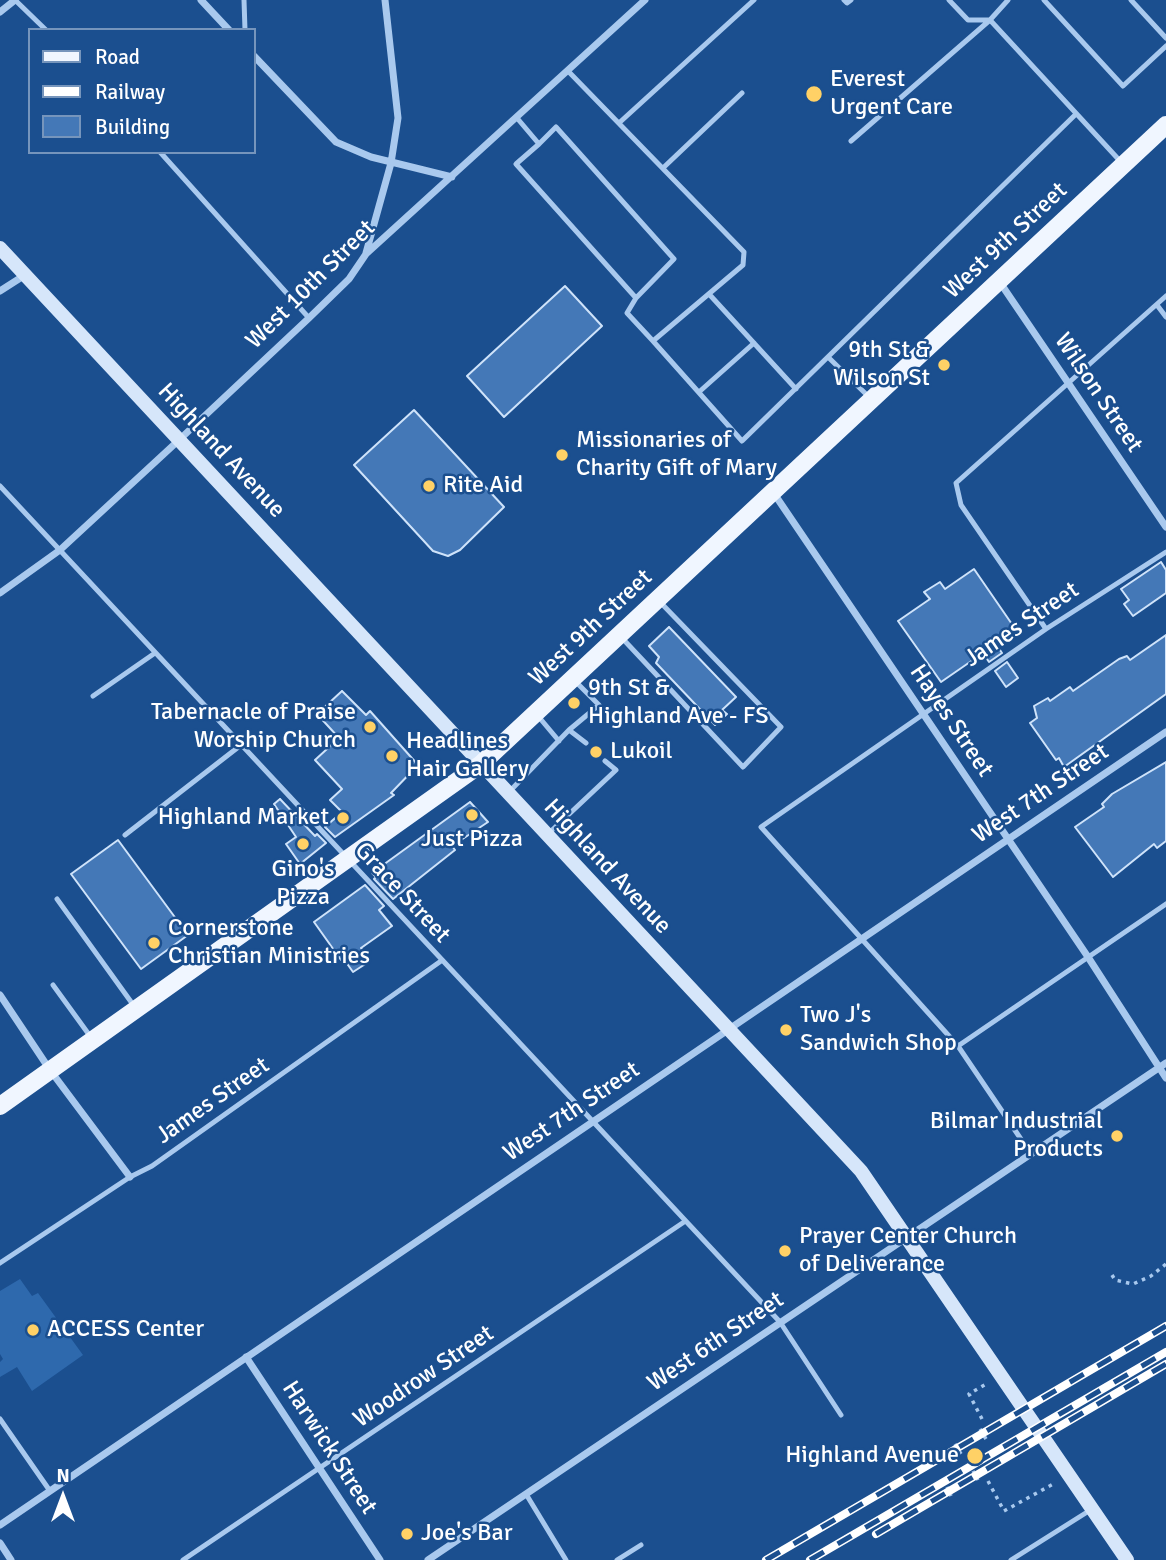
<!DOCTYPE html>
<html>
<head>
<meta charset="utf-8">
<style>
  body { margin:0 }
  #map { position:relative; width:1166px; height:1560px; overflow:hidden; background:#1b4f8f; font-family:Signika,sans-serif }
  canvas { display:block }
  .legend { position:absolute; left:28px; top:28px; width:228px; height:126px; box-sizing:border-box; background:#1b4f8f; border:2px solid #7695bc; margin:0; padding:9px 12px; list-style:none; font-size:21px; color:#fff }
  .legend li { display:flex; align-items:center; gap:14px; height:35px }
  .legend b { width:35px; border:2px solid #7695bc }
  .north { position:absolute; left:28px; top:1462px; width:70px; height:70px; -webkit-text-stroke:5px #1b4f8f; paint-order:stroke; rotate:0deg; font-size:19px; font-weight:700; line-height:28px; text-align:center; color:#fff }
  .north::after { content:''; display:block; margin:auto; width:24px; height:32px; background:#fff; clip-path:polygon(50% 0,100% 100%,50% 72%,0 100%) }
</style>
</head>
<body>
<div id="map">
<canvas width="1166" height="1560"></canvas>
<ul class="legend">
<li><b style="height:9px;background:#f0f6ff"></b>Road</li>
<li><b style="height:9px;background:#fff"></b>Railway</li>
<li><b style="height:19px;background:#4478b7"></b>Building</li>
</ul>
<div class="north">N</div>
</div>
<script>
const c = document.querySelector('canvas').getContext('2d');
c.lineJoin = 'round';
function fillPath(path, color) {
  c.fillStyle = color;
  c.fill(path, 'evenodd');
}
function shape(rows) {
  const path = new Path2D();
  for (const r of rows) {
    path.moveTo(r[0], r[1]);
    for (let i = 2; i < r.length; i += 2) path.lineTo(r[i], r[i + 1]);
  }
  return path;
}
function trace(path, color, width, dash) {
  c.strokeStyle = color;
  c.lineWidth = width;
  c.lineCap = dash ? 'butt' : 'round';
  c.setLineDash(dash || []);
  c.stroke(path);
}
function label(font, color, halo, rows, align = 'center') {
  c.font = font + ' Signika,sans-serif';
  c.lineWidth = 5;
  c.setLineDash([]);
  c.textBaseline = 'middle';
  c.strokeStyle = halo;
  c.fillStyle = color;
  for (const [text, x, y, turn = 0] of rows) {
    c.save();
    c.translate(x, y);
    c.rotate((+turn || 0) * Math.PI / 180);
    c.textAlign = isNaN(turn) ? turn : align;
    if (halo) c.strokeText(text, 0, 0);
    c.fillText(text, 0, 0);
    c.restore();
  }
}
fillPath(shape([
  [20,1279,32,1296,38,1293,83,1355,32,1391,17,1367,0,1377,0,1362,3,1359,0,1354,0,1291]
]), '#2e69ad');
const building = shape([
  [565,286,602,326,504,417,467,376,565,286],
  [414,410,504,507,460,550,448,556,433,551,354,465,414,410],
  [1161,562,1166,570,1166,593,1133,616,1124,604,1129,600,1121,589,1161,562],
  [974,569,1016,630,996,644,1002,653,989,662,983,653,941,682,898,621,930,599,924,592,940,582,945,589,974,569],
  [669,627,736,697,722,710,727,714,715,725,656,663,659,657,649,646,669,627],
  [1166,635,1166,694,1064,767,1059,758,1056,760,1030,723,1037,718,1034,706,1048,698,1050,701,1070,687,1073,691,1119,659,1127,656,1130,660,1166,635],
  [1007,662,1018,678,1006,687,995,671,1007,662],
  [342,691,366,715,370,711,418,765,391,793,394,795,335,837,325,827,342,812,330,800,342,789,315,760,339,738,317,714,342,691],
  [1166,762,1166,841,1157,848,1154,844,1113,877,1075,827,1104,807,1102,804,1112,794,1166,762],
  [280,799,315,836,317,834,326,843,300,864,286,844,296,837,274,804,280,799],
  [470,802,488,822,452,846,455,850,393,899,374,879,376,877,372,873,470,802],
  [118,840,188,935,141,969,71,874,118,840],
  [365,885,384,906,379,910,392,926,361,948,370,961,353,972,343,958,341,960,314,922,365,885]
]);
fillPath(building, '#4478b7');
trace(building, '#cfe3fa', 2);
trace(shape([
  [1112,1275,1115,1280,1133,1284,1151,1276,1166,1264],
  [982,1419,969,1394,988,1383],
  [980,1429,986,1439],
  [955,1444,961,1454],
  [973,1471,978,1480],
  [988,1481,1004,1511,1055,1483],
  [947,1487,951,1496]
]), '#a9c9ee', 3.5, [3.5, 5]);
trace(shape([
  [15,0,46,30],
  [244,0,245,30],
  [844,0,847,3,851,0],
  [949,0,968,20,990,20,1121,162],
  [1044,0,1123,86,1166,46],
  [1131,0,1166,38],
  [568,71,744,252,743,265,653,341,627,313,636,298],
  [517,118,539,144,556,127,674,259,636,298,516,164,539,144],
  [619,123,754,0],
  [851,141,990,20,1008,0],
  [160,152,309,318],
  [663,168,742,93],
  [709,294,796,389],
  [1157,305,1166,317],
  [653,341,742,441,1076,114],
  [828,357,869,397],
  [699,392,754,343],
  [0,486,780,1322,841,1415],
  [1046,629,961,505,956,483,1166,296],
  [622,638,743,767,781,727,660,602],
  [93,696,155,653],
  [538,716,559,741],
  [569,730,599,705,574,680],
  [508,793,569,730,586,743],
  [549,833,616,770,605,761],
  [125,835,241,745],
  [57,899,134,1006],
  [53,985,90,1036],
  [958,1046,1166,904],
  [1031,1154,958,1046,761,827,1046,629,1166,552],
  [0,1263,130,1177,152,1166,441,961],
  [0,1419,50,1491],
  [526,1494,566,1560],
  [183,1560,684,1222],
  [617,1560,641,1545],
  [1011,1560,1092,1509]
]), '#a9c9ee', 5);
trace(shape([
  [201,0,229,30],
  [0,12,15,0],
  [254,56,336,142,371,157,452,177],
  [366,253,391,163,398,118,385,0],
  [999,281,1166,527],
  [0,291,25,275],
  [773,492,1088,957,1166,1078],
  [0,593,60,550,179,440,309,318,349,279,366,254,645,0],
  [0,995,50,1070,130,1177],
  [246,1357,380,1560],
  [0,1525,1166,732],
  [0,1543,11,1560],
  [428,1560,1166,1063]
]), '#a9c9ee', 7);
trace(shape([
  [0,248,861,1171,1127,1560]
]), '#d6e6fa', 14);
trace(shape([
  [0,1106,481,764,1166,125]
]), '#f0f6ff', 18);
const rail = shape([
  [876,1534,1166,1364],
  [766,1560,1166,1326],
  [810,1560,1166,1352]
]);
trace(rail, '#fff', 8);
trace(rail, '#1b4f8f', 5, [16]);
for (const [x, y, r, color] of [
  [814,94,9,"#ffd166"],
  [944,365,7,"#ffd166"],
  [562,455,7,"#ffd166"],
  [429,486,7,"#ffd166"],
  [574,703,7,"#ffd166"],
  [370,727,7,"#ffd166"],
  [596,752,7,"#ffd166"],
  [392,756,7,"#ffd166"],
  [472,815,7,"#ffd166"],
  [343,818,7,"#ffd166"],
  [303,844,7,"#ffd166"],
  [154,943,7,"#ffd166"],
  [786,1030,7,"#ffd166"],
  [1117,1136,7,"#ffd166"],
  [785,1251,7,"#ffd166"],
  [33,1330,7,"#ffd166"],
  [975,1456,9,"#ffd166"],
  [407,1534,7,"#ffd166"]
]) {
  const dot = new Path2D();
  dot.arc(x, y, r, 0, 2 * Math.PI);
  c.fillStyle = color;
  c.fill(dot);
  trace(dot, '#1b4f8f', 2.5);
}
label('24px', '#fff', '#1b4f8f', [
  ["Everest",830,80],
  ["Urgent Care",830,108],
  ["9th St &",930,351,"right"],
  ["Wilson St",930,379,"right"],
  ["Missionaries of",576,441],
  ["Charity Gift of Mary",576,469],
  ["Rite Aid",443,486],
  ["9th St &",588,689],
  ["Highland Ave - FS",588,717],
  ["Tabernacle of Praise",356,713,"right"],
  ["Worship Church",356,741,"right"],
  ["Headlines",406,742],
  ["Hair Gallery",406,770],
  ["Lukoil",610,752],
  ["Highland Market",329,818,"right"],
  ["Just Pizza",472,840,"center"],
  ["Gino's",303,870,"center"],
  ["Pizza",303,898,"center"],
  ["Cornerstone",168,929],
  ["Christian Ministries",168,957],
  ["Two J's",800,1016],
  ["Sandwich Shop",800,1044],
  ["Bilmar Industrial",1103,1122,"right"],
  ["Products",1103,1150,"right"],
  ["Prayer Center Church",799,1237],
  ["of Deliverance",799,1265],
  ["ACCESS Center",47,1330],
  ["Highland Avenue",959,1456,"right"],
  ["Joe's Bar",421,1534]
], 'left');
label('24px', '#fff', '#1b4f8f', [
  ["West 9th Street",1006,241,-43],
  ["West 10th Street",311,285,-45],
  ["Wilson Street",1098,393,56],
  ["Highland Avenue",221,451,47],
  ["James Street",1022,625,-34],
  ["West 9th Street",591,628,-43],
  ["Hayes Street",951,721,56],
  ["West 7th Street",1041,794,-34],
  ["Highland Avenue",607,867,47],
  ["Grace Street",402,893,47],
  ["James Street",213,1101,-35],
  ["West 7th Street",572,1112,-34],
  ["West 6th Street",716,1342,-34],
  ["Woodrow Street",424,1377,-34],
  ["Harwick Street",329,1448,57]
]);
</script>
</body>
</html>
